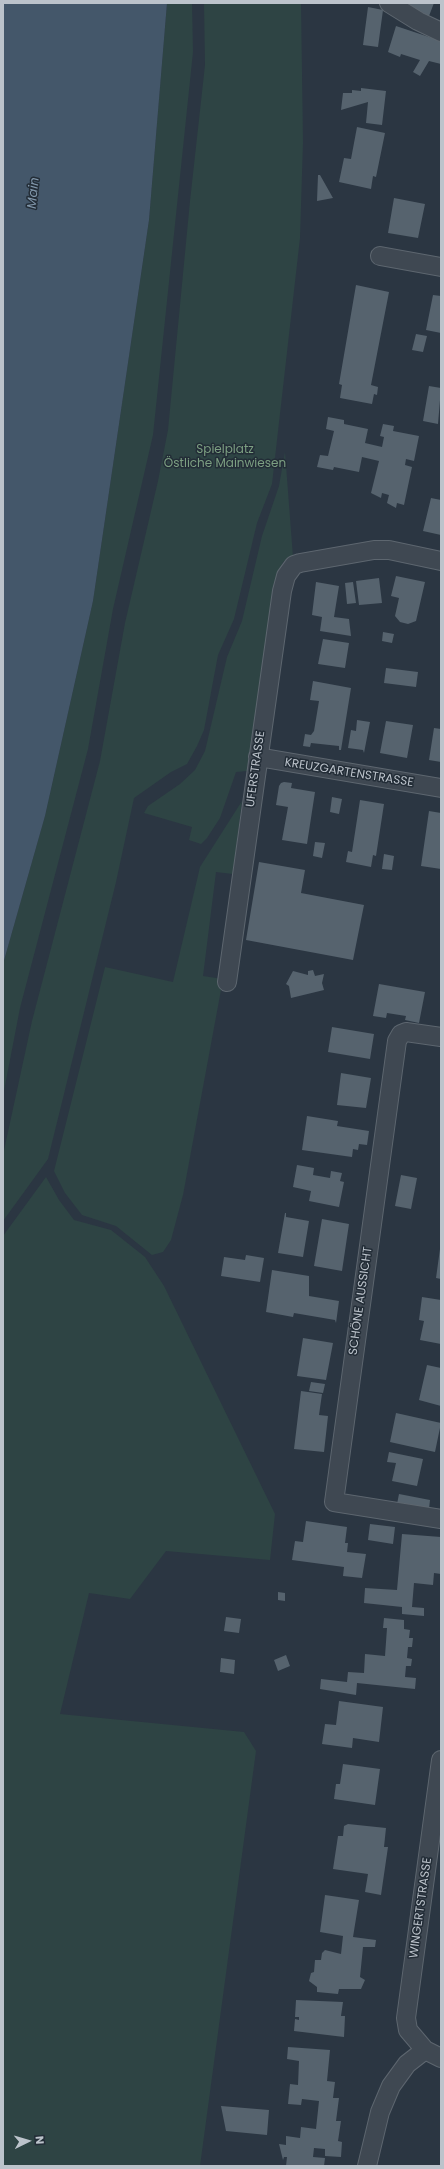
<!DOCTYPE html>
<html>
<head>
<meta charset="utf-8">
<style>
  body { margin:0 }
  #map { position:relative; width:444px; height:2169px; overflow:hidden; background:#2b3642; font-family:Poppins,sans-serif }
  canvas { display:block }
  .frame { position:absolute; inset:0; border:4px solid #bcc3cb; pointer-events:none }
  .north { position:absolute; left:8px; top:2121px; width:40px; height:40px; -webkit-text-stroke:3px #232d37; paint-order:stroke; rotate:85deg; font-size:11px; font-weight:700; line-height:16px; text-align:center; color:#bcc3cb }
  .north::after { content:''; display:block; margin:auto; width:14px; height:18px; background:#bcc3cb; clip-path:polygon(50% 0,100% 100%,50% 72%,0 100%) }
</style>
</head>
<body>
<div id="map">
<canvas width="444" height="2169"></canvas>
<div class="frame"></div>
<div class="north">N</div>
</div>
<script>
const c = document.querySelector('canvas').getContext('2d');
c.lineJoin = 'round';
function fillPath(path, color) {
  c.fillStyle = color;
  c.fill(path, 'evenodd');
}
function shape(rows) {
  const path = new Path2D();
  for (const r of rows) {
    path.moveTo(r[0], r[1]);
    for (let i = 2; i < r.length; i += 2) path.lineTo(r[i], r[i + 1]);
  }
  return path;
}
function trace(path, color, width, dash) {
  c.strokeStyle = color;
  c.lineWidth = width;
  c.lineCap = dash ? 'butt' : 'round';
  c.setLineDash(dash || []);
  c.stroke(path);
}
function label(font, color, halo, rows, align = 'center') {
  c.font = font + ' Poppins,sans-serif';
  c.lineWidth = 3;
  c.setLineDash([]);
  c.textBaseline = 'middle';
  c.strokeStyle = halo;
  c.fillStyle = color;
  for (const [text, x, y, turn = 0] of rows) {
    c.save();
    c.translate(x, y);
    c.rotate((+turn || 0) * Math.PI / 180);
    c.textAlign = isNaN(turn) ? turn : align;
    if (halo) c.strokeText(text, 0, 0);
    c.fillText(text, 0, 0);
    c.restore();
  }
}
fillPath(shape([
  [167,3,192,3,193,52,153,435,113,609,88,749,20,1008,3,1096,3,964,45,816,93,601,149,220],
  [204,3,301,3,303,142,300,238,272,484,257,523,234,619,218,655,204,730,197,746,187,764,171,772,134,798,116,882,48,1159,3,1221,3,1155,32,1021,100,761,125,623,158,481,168,430,190,201,205,65],
  [285,452,293,557,283,562,276,587,247,771,236,772,220,818,207,838,201,844,189,840,192,827,144,813,148,806,180,784,195,770,205,751,227,657,242,621,262,536,279,486],
  [242,801,233,874,216,872,203,976,223,979,183,1195,171,1240,163,1252,152,1255,116,1226,82,1215,65,1193,54,1171,105,967,173,982,200,867],
  [46,1177,59,1200,74,1220,111,1230,145,1257,164,1286,275,1514,270,1560,166,1551,130,1599,89,1593,60,1714,244,1732,256,1751,200,2166,3,2166,3,1236]
]), '#2e4444');
fillPath(shape([
  [3,3,167,3,149,220,93,601,45,816,3,964]
]), '#44576a');
fillPath(shape([
  [410,3,434,3,429,16,408,6],
  [368,7,383,10,378,47,363,45],
  [396,26,441,41,441,64,429,61,420,76,413,72,420,60,401,54,400,57,388,52],
  [361,88,386,91,382,125,366,123,368,102,341,110,343,93,352,93,352,90,361,91],
  [357,127,385,133,376,177,373,176,371,189,339,182,344,158,351,159],
  [318,175,320,175,333,198,317,201],
  [394,198,425,204,418,238,388,233],
  [356,285,389,292,371,385,378,387,377,395,374,394,372,404,340,398,342,385,339,384],
  [433,295,441,296,441,333,426,330],
  [416,334,427,336,423,352,412,350],
  [429,386,441,388,438,424,423,421],
  [328,417,344,420,344,424,368,429,365,443,382,447,384,437,380,436,383,424,394,426,393,431,419,436,414,461,406,459,405,465,412,467,404,505,397,503,396,508,387,503,389,495,382,493,381,498,371,493,379,461,362,457,359,472,334,467,333,470,317,467,320,455,328,456,334,431,326,429],
  [431,498,441,500,441,535,423,531],
  [396,576,425,582,416,621,408,624,400,622,395,616,399,598,391,596],
  [379,578,382,603,359,605,356,581],
  [316,582,339,586,334,617,349,619,351,636,320,631,322,617,312,615],
  [353,582,356,603,347,604,345,583],
  [383,632,394,634,392,643,382,641],
  [323,639,349,643,345,668,318,664],
  [386,668,418,672,416,687,384,683],
  [313,681,351,688,341,750,339,750,339,746,311,743,310,747,303,746,305,734,311,735,314,731,319,701,310,700],
  [357,720,370,722,364,753,363,750,348,748,351,730,356,731],
  [386,721,413,725,407,758,380,753],
  [434,728,441,729,441,762,429,760],
  [284,782,292,783,291,788,315,792,307,844,282,840,288,807,276,805,279,786,281,783],
  [332,797,342,799,339,814,330,812],
  [360,800,384,804,376,856,373,855,371,867,346,862,348,851,352,852],
  [429,811,441,813,441,869,421,866],
  [315,842,325,843,322,858,313,856],
  [384,854,394,856,392,870,382,869],
  [259,862,305,870,301,893,364,905,353,960,246,940],
  [313,970,315,976,324,974,322,983,324,990,291,998,289,986,286,984,293,971,308,975,308,971],
  [379,984,425,992,419,1023,405,1020,406,1016,387,1013,386,1018,373,1016],
  [332,1027,374,1034,370,1059,328,1052],
  [341,1073,371,1078,366,1108,337,1105],
  [307,1116,338,1121,337,1126,369,1131,367,1145,359,1144,358,1150,353,1149,352,1157,302,1150],
  [297,1165,314,1168,313,1175,330,1178,331,1171,342,1173,340,1181,344,1182,339,1207,309,1201,311,1191,293,1187],
  [401,1175,417,1178,411,1209,395,1206],
  [285,1213,286,1213,286,1217,309,1221,303,1257,278,1253],
  [322,1219,349,1224,342,1271,314,1266],
  [440,1249,441,1249,441,1279,436,1278],
  [246,1255,264,1258,260,1282,221,1276,224,1257,245,1260],
  [272,1270,309,1276,309,1296,339,1301,336,1323,335,1320,294,1313,293,1317,266,1312],
  [422,1297,441,1300,441,1344,420,1340,424,1321,419,1320],
  [303,1338,333,1343,326,1380,297,1376],
  [427,1365,441,1368,441,1406,419,1400],
  [311,1382,325,1384,323,1393,309,1391],
  [301,1391,322,1394,319,1415,328,1416,324,1452,294,1449],
  [396,1413,441,1423,435,1452,390,1442],
  [389,1452,423,1459,417,1486,392,1481,396,1463,387,1462],
  [399,1494,430,1500,429,1509,397,1504],
  [306,1521,347,1527,345,1543,348,1543,347,1552,366,1554,362,1578,343,1576,344,1567,292,1560,295,1541,303,1542],
  [370,1524,395,1527,393,1544,368,1540],
  [402,1534,441,1537,441,1574,434,1573,433,1585,414,1583,412,1607,424,1608,424,1616,402,1614,402,1607,364,1603,365,1588,397,1590],
  [278,1592,285,1593,285,1601,278,1600],
  [226,1617,241,1619,239,1633,224,1631],
  [384,1618,404,1620,404,1629,410,1630,409,1638,413,1638,412,1647,408,1647,407,1658,412,1659,411,1666,406,1666,405,1677,416,1678,415,1689,357,1683,356,1695,320,1689,321,1679,347,1682,348,1672,364,1673,365,1654,385,1656,387,1628,383,1628],
  [286,1655,290,1666,278,1671,274,1660],
  [221,1658,235,1660,234,1674,220,1672],
  [339,1701,383,1707,379,1742,353,1738,352,1748,322,1744,325,1724,336,1725],
  [343,1764,380,1769,375,1805,334,1799,336,1784,340,1784],
  [348,1824,386,1828,384,1847,388,1847,381,1895,365,1892,368,1874,333,1869,338,1836,343,1836,344,1826],
  [325,1895,359,1900,353,1937,376,1940,375,1947,363,1947,360,1977,365,1980,361,1989,339,1989,338,1994,317,1992,317,1987,309,1981,311,1973,314,1972,315,1960,321,1960,322,1953,325,1950,341,1954,343,1936,320,1932],
  [296,2000,343,2002,341,2016,345,2016,344,2037,294,2031,295,2019,299,2020,299,2017,295,2017],
  [288,2047,330,2050,327,2081,335,2082,333,2098,339,2098,336,2121,341,2121,338,2141,342,2142,341,2157,325,2156,325,2149,314,2148,313,2157,325,2158,324,2166,286,2166,287,2157,284,2157,283,2160,279,2144,286,2145,286,2136,300,2138,301,2127,316,2129,319,2101,302,2099,301,2105,288,2104,290,2084,298,2085,299,2061,287,2059],
  [221,2106,269,2110,267,2135,226,2131]
]), '#56636e');
const minor = shape([
  [389,3,418,21,441,32],
  [380,256,441,267],
  [258,757,441,788],
  [227,982,282,591,286,576,294,565,300,563,374,550,389,550,441,561],
  [441,1037,406,1032,401,1034,397,1041,334,1502,441,1519],
  [441,1760,406,2018,408,2030,425,2050,441,2058],
  [367,2166,380,2112,391,2086,407,2064,425,2050]
]);
trace(minor, '#5d666f', 20);
trace(minor, '#3f4852', 18);
label('12px', '#7c9f82', '#232d37', [
  ["Spielplatz",225,450],
  ["Östliche Mainwiesen",225,464]
]);
label('12px', '#bcc3cb', '#232d37', [
  ["UFERSTRASSE",256,769,-82],
  ["KREUZGARTENSTRASSE",349,773,9],
  ["SCHÖNE AUSSICHT",361,1301,-82],
  ["WINGERTSTRASSE",421,1908,-82]
]);
label('italic 13px', '#8096aa', '#232d37', [
  ["Main",34,193,-85]
]);
</script>
</body>
</html>
